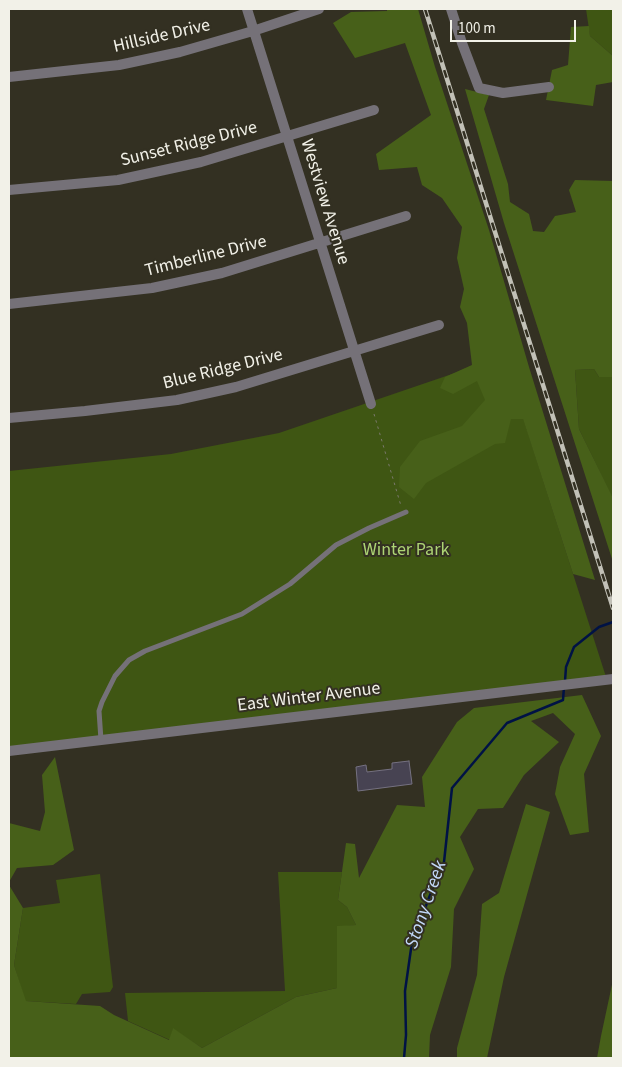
<!DOCTYPE html>
<html>
<head>
<meta charset="utf-8">
<style>
  body { margin:0 }
  #map { position:relative; width:622px; height:1067px; overflow:hidden; background:#333022; font-family:"Source Sans 3",sans-serif }
  canvas { display:block }
  .frame { position:absolute; inset:0; border:10px solid #f2f1e8; pointer-events:none }
  .scale { position:absolute; left:450px; top:20px; width:126px; height:22px; box-sizing:border-box; border:2px solid #f2f1e8; border-top:0; padding-left:6px; font-size:15px; line-height:18px; white-space:nowrap; color:#f2f1e8; -webkit-text-stroke:4px #333022; paint-order:stroke }
</style>
</head>
<body>
<div id="map">
<canvas width="622" height="1067"></canvas>
<div class="frame"></div>
<div class="scale">100 m</div>
</div>
<script>
const c = document.querySelector('canvas').getContext('2d');
c.lineJoin = 'round';
function fillPath(path, color) {
  c.fillStyle = color;
  c.fill(path, 'evenodd');
}
function shape(rows) {
  const path = new Path2D();
  for (const r of rows) {
    path.moveTo(r[0], r[1]);
    for (let i = 2; i < r.length; i += 2) path.lineTo(r[i], r[i + 1]);
  }
  return path;
}
function trace(path, color, width, dash) {
  c.strokeStyle = color;
  c.lineWidth = width;
  c.lineCap = dash ? 'butt' : 'round';
  c.setLineDash(dash || []);
  c.stroke(path);
}
function label(font, color, halo, rows, align = 'center') {
  c.font = font + ' "Source Sans 3",sans-serif';
  c.lineWidth = 4;
  c.setLineDash([]);
  c.textBaseline = 'middle';
  c.strokeStyle = halo;
  c.fillStyle = color;
  for (const [text, x, y, turn = 0] of rows) {
    c.save();
    c.translate(x, y);
    c.rotate((+turn || 0) * Math.PI / 180);
    c.textAlign = isNaN(turn) ? turn : align;
    if (halo) c.strokeText(text, 0, 0);
    c.fillText(text, 0, 0);
    c.restore();
  }
}
fillPath(shape([
  [586,9,613,9,613,56,590,36],
  [502,352,607,680,9,751,9,471,171,454,279,433,455,373],
  [594,369,599,377,613,377,613,496,612,497,579,429,575,370],
  [278,872,342,872,338,900,347,907,356,925,337,927,337,988,296,997,202,1048,173,1029,170,1040,128,1021,125,993,285,991],
  [100,874,113,987,110,992,82,994,76,1004,25,1001,14,965,23,908,60,903,56,880]
]), '#3f5613');
fillPath(shape([
  [387,9,418,9,435,67,489,230,529,367,595,580,573,574,523,419,511,419,505,443,495,444,426,483,414,499,399,487,400,467,420,441,462,426,485,400,477,381,453,394,440,388,445,377,472,365,467,323,460,307,464,289,457,258,462,227,442,198,422,185,417,167,379,170,376,154,431,115,405,43,355,58,333,23,351,12,387,11],
  [589,26,590,36,613,56,613,82,596,85,593,106,546,100,552,70,568,65,571,27],
  [465,89,489,95,484,109,508,184,510,202,529,214,533,231,544,232,555,216,576,212,569,190,575,180,613,181,613,377,599,377,594,369,575,370,579,429,612,496,613,496,613,562,504,223],
  [582,695,601,736,584,774,589,832,570,835,555,794,560,767,575,734,553,713,531,721,559,742,524,775,503,808,478,809,460,837,474,869,454,909,451,967,430,1035,429,1058,9,1058,9,885,23,908,14,965,26,1001,100,1006,114,1015,169,1040,173,1028,202,1048,296,997,337,988,337,926,356,925,347,907,338,900,346,843,355,844,359,878,397,805,425,807,422,777,457,722,474,708],
  [55,757,74,850,53,865,17,868,9,882,9,823,40,831,45,812,42,775],
  [526,804,550,812,504,977,487,1058,457,1058,457,1048,477,975,482,904,499,893],
  [613,980,613,1058,597,1058,601,1036]
]), '#476019');
trace(shape([
  [565,681,566,667,574,647,599,627,613,622],
  [404,1058,406,1035,405,991,411,949,428,900,444,862,452,788,507,723,563,700,564,687]
]), '#001245', 2.5);
const building = shape([
  [409,761,412,784,358,791,356,767,366,765,367,772,392,769,392,763,409,761]
]);
fillPath(building, '#474352');
trace(building, '#757181', 1);
trace(shape([
  [374,414,401,506]
]), '#7b796d', 1, [2.5, 4]);
trace(shape([
  [101,740,99,711,102,702,115,676,129,660,145,651,242,614,290,584,336,545,369,528,406,512]
]), '#757178', 5);
trace(shape([
  [247,9,371,404],
  [451,9,462,43,479,88,503,93,549,87],
  [9,77,119,65,180,52,253,31,319,9],
  [9,190,118,180,201,162,374,110],
  [9,304,152,288,222,273,406,216],
  [9,418,85,411,177,400,236,387,439,325],
  [9,751,613,679]
]), '#757178', 10);
const rail = shape([
  [425,9,613,608]
]);
trace(rail, '#c2c1b7', 4.5);
trace(rail, '#333022', 2.5, [8]);
label('18px', '#f2f1e8', '#333022', [
  ["Hillside Drive",162,37,-13],
  ["Sunset Ridge Drive",189,145,-14],
  ["Westview Avenue",324,202,73],
  ["Timberline Drive",206,257,-14],
  ["Blue Ridge Drive",223,370,-14],
  ["East Winter Avenue",309,698,-7]
]);
label('18px', '#add474', '#333022', [
  ["Winter Park",406,551]
]);
label('italic 19px', '#c3d8fa', '#333022', [
  ["Stony Creek",427,905,-71]
]);
</script>
</body>
</html>
